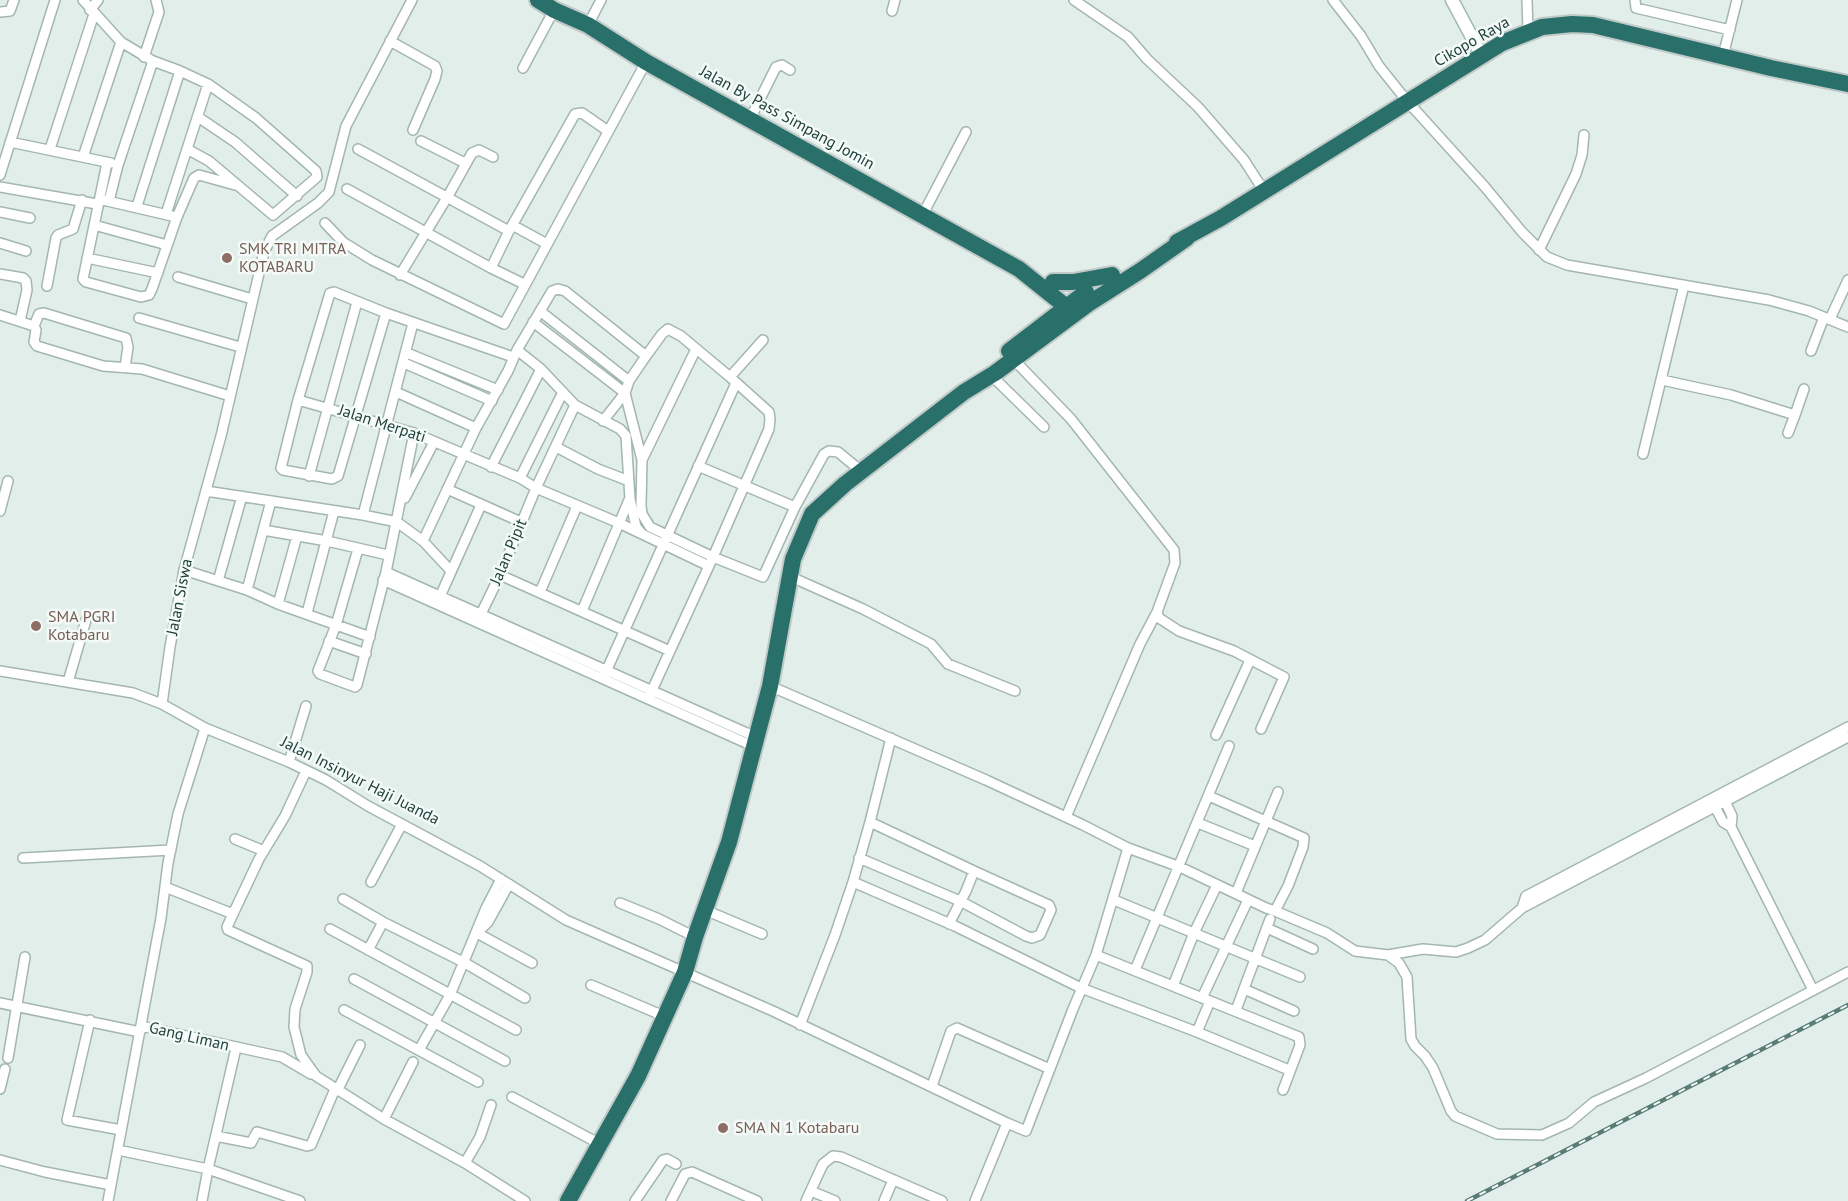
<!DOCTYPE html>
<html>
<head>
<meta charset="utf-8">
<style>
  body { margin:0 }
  canvas { display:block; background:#e2eeea }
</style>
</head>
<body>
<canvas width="1848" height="1201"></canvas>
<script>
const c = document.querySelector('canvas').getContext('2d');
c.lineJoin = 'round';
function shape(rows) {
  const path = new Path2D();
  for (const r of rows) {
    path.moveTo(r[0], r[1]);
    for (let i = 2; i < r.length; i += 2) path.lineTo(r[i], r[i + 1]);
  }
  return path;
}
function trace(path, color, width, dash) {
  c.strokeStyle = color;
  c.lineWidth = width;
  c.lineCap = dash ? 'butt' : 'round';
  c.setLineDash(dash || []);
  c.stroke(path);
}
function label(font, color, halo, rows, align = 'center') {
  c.font = font + ' "PT Sans",sans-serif';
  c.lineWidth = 5;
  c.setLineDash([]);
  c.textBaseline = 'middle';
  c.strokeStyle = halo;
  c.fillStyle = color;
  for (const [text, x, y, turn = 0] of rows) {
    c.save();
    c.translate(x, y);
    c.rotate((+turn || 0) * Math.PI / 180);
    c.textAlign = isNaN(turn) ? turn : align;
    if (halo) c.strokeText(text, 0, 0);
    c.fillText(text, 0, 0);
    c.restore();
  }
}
const street = shape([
  [83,0,121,42,153,61,180,71,208,84,256,118,316,171,317,177,273,215,209,161,187,149],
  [1074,0,1128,37,1147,59,1198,107,1244,160,1264,191],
  [1333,0,1361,36,1379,66,1407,101,1485,187,1522,232,1547,257,1567,265,1769,300,1809,311,1848,327],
  [1527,0,1528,31],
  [1635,0,1636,8,1730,30],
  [90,10,98,0],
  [892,11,895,0],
  [0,12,10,11,14,0],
  [588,25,601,0],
  [390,41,435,66,437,71,435,79,413,130],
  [1723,56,1737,0],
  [144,57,159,12,156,0],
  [523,68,554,10],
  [198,117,235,142,297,196],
  [750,119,776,67,782,65,790,70],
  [421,141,465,163],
  [10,142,111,163],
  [50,149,94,14],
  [358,149,509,231],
  [83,157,121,42],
  [107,163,83,279,86,282,141,297,149,295,152,289,177,217,194,178,199,175,235,185],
  [0,175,55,0],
  [0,187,97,204],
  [347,189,491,268,524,284],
  [103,200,172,216],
  [109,201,118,165,153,61],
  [137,206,180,71],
  [0,212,30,218],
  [166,214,208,84],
  [923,214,966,132],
  [325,223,343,242,372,260,504,324,646,62],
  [94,225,167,245],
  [514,226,547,244],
  [0,243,26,251],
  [1539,250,1576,174,1582,155,1584,135],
  [87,258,158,273],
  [491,268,509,231,575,114,582,113,608,131],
  [0,274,23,278,26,281,27,290,20,321],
  [400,275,448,196,472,153,479,150,493,157],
  [178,277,252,299],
  [47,286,56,238,58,235,73,229,82,200],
  [540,311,629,381],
  [386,313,338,476,332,479,283,470,281,468,298,400,330,293,334,292,386,313,513,357],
  [0,315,34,326,36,330,34,342,37,346,103,366,142,369,230,396],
  [139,318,240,347],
  [1830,319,1848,280],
  [533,322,625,393,642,460,641,506,642,514,650,527,713,557,763,577,795,507,824,454,829,451,838,452,861,471],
  [34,326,39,314,44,313,126,338,128,347,125,367],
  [517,350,541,369,575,405,620,429,626,436,630,499,636,527,641,533],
  [1811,351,1824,317],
  [407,353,498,390],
  [1014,360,1071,419,1174,550,1175,563,1157,612,1159,618,1179,631,1234,651,1284,677,1261,729],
  [404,363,492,401],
  [992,376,1044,427],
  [730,377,763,340],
  [1662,380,1731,395,1795,415,1804,389],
  [396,392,476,428],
  [298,400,414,433,520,478,536,488,619,523,709,566],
  [603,421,625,393,629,381,646,356,662,334,668,329,681,336,730,377,769,412,770,419,769,429,713,557,648,699],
  [1788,433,1795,415],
  [556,447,598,469,629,481],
  [1643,454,1684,285],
  [642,460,696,349],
  [698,466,795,507],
  [491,467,541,369],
  [309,476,357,302],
  [520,478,563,392],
  [447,489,521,522],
  [206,491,363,515,397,522,423,541,451,571],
  [405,498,434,442],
  [0,511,8,481],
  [363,515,413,323],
  [263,530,327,541,388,555],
  [423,541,476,428,508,371,517,350,552,291,558,289,565,291,646,356],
  [358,549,336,625,318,671,320,674,355,687,357,685,386,572,414,433],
  [184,570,247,590,278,604,370,637],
  [386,572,758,738],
  [500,575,670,651],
  [789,576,863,609,931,644,948,664,1015,691],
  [383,580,755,747],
  [218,581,242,496],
  [247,590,271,501],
  [540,592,577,506],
  [438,601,481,505],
  [278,604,297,536],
  [582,611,629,500],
  [307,613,334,511],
  [478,620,500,575,536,488,575,405],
  [329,641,366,654],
  [0,671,133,693,162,704,205,728,289,762,326,780,368,806,480,866,566,920,775,1012,1007,1123,1026,1131,1073,1009,1096,955,1128,848,1083,825,986,780,770,686],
  [604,676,736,383],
  [68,682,86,620],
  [162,704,170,647,184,570,221,436,264,252,272,236,318,203,329,192,346,126,412,0],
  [1848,727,1532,893,1526,896,1522,908,1848,737],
  [1216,735,1250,660],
  [289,762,306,706],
  [1714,805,1723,822,1731,827,1732,816,1724,799],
  [1066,817,1140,644,1157,612],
  [870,822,974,871,966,891,949,924],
  [1198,823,1255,846],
  [1731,827,1813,990],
  [235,839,264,851],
  [1128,848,1180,867,1266,908,1275,911,1288,886,1303,847,1304,838,1209,796],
  [23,858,171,850],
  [859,858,960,901,1026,936,1032,938,1040,935,1051,910,1049,905,974,871],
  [371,882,402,824],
  [853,882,955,926,1081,988,1197,1032,1289,1070],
  [165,887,233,914,259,859,285,816,306,771],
  [1236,893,1278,792],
  [343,899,383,922,465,963,525,998],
  [1114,900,1300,977],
  [620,903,659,919,695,937],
  [705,910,762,934],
  [1275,911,1327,933,1355,951,1388,955,1399,963,1407,977,1411,1039,1415,1046,1425,1056,1433,1068,1451,1111,1455,1116,1497,1134,1542,1135,1569,1123,1594,1102,1646,1078,1848,972],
  [233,914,227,927,228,930,307,966,307,972,295,1009,294,1027,301,1055,316,1076,384,1119,465,1163,525,1201],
  [1267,928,1313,949],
  [330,929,516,1030],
  [480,930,488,922,509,884],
  [477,933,532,963],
  [368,950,383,922],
  [1096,955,1299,1037,1300,1045,1283,1090],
  [1388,955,1423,949,1456,952,1468,948,1485,940,1522,908],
  [1135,970,1229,746],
  [354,979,505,1061],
  [591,985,666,1017],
  [1173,986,1194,933,1217,885],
  [1244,989,1294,1011],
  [1202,998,1248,900],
  [0,1003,140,1032],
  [344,1010,478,1082],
  [1236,1010,1270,919],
  [90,1020,67,1120,121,1130],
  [800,1025,835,935,853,882,870,822,891,738],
  [141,1026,282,1057,311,1074],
  [1197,1032,1210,1001],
  [419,1050,450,995,486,908,501,879],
  [8,1058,25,957],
  [932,1086,951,1031,957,1028,1050,1069],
  [0,1089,5,1069],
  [337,1091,360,1045],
  [512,1097,600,1144],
  [384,1119,413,1062],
  [216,1136,251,1143,257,1132,307,1146,311,1145,335,1089],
  [118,1150,208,1169,300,1201],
  [0,1160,45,1172,111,1185],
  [465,1163,480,1137,491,1105],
  [811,1191,835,1201],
  [108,1201,161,918,168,863,178,814,205,728],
  [202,1201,208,1169,236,1048],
  [635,1201,663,1160,667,1159,676,1164],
  [671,1201,685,1174,692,1172,757,1201],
  [806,1201,823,1164,833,1156,841,1157,942,1201],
  [884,1201,893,1180],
  [975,1201,1007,1123]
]);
const secondary = shape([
  [1452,0,1482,56]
]);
const highway = shape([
  [538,0,554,10,588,25,646,62,1019,269,1074,313],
  [1177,242,1221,218,1502,43,1542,27,1572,24,1593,25,1771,68,1848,84],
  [1053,282,1073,282,1112,275],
  [1009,351,1086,292],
  [568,1201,638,1076,685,972,695,937,729,842,770,686,793,559,812,514,845,484,964,392,995,373,1088,304,1140,271,1187,238]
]);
trace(street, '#a4b6b2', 12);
trace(secondary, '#9fbab4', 15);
trace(highway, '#c1cac8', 20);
trace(street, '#fff', 9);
trace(secondary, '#fff', 12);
trace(highway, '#287069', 16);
const rail = shape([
  [1467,1201,1848,1005]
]);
trace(rail, '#5a7c77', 4.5);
trace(rail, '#f3faf7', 2, [7]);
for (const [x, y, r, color] of [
  [227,258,6,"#8d6e63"],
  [36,626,6,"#8d6e63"],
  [723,1128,6,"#8d6e63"]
]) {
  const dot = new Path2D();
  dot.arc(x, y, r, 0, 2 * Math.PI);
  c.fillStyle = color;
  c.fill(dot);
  trace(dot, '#f3faf7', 2);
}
label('16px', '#20403b', '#f3faf7', [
  ["Cikopo Raya",1472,42,-30],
  ["Jalan By Pass Simpang Jomin",787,118,29],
  ["Jalan Merpati",382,424,18],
  ["Jalan Pipit",509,552,-67],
  ["Jalan Siswa",180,597,-79],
  ["Jalan Insinyur Haji Juanda",360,781,27],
  ["Gang Liman",189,1037,13]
]);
label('16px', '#785e54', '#f3faf7', [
  ["SMK TRI MITRA",239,249],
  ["KOTABARU",239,267],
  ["SMA PGRI",48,617],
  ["Kotabaru",48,635],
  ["SMA N 1 Kotabaru",735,1128]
], 'left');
</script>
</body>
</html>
